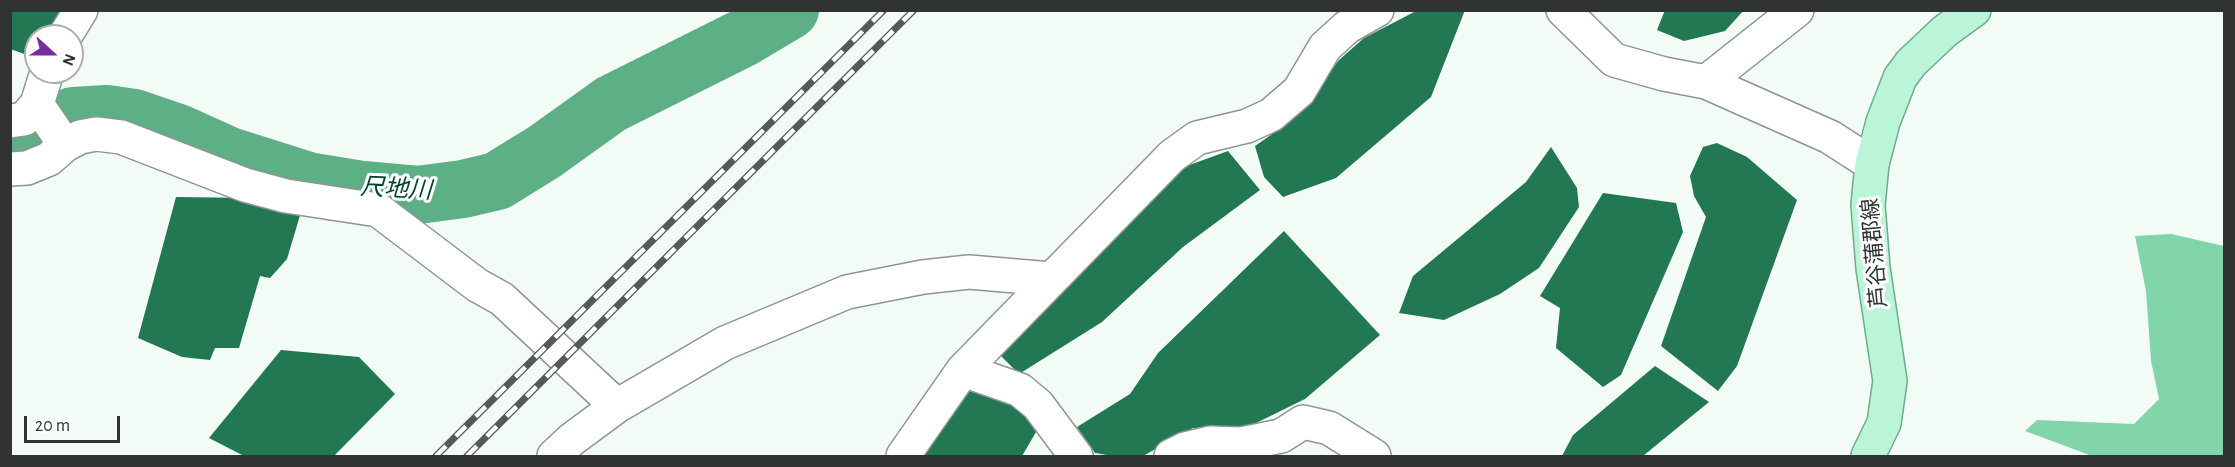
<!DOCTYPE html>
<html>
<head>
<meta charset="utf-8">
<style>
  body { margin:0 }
  #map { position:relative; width:2235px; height:467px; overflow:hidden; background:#f3fbf7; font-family:"Alegreya Sans",sans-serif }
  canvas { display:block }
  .frame { position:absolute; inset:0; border:12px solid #303331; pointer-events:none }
  .north { position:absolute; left:24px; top:24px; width:60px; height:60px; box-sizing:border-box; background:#fff; border:2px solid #acadad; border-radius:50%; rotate:111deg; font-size:16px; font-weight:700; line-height:24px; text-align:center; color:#303331 }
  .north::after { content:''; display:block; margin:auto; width:21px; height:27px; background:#762d9f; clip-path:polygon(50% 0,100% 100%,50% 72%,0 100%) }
  .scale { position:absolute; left:24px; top:416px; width:96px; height:27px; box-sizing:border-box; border:3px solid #303331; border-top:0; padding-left:8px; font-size:18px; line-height:21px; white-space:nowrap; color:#303331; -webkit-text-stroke:4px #fff; paint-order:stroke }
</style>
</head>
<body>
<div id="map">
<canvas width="2235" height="467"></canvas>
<div class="frame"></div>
<div class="north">N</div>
<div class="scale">20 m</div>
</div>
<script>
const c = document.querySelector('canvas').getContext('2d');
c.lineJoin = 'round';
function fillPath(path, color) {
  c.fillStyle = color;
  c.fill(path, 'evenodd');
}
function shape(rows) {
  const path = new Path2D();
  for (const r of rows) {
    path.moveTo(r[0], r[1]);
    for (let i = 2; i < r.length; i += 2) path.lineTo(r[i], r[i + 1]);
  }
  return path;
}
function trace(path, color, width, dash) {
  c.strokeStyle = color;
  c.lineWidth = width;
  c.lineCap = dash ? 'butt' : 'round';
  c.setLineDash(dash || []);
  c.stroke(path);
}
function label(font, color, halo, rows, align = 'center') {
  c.font = font + ' "Alegreya Sans","Noto Sans JP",sans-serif';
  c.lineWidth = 6;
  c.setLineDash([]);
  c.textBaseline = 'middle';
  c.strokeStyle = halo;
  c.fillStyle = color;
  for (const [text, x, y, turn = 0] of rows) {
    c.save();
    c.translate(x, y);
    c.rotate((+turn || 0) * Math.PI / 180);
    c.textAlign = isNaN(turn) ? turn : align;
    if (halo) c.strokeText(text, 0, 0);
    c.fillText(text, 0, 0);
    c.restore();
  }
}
fillPath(shape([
  [2171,234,2224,246,2224,456,2092,456,2025,431,2037,420,2134,424,2159,399,2151,361,2146,291,2135,236]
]), '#82d4aa');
trace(shape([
  [10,146,40,136,73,116,107,114,134,118,178,133,229,156,308,181,363,190,418,195,463,189,497,181,544,152,611,104,743,38,790,10]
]), '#5daf86', 58);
fillPath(shape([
  [10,10,67,10,53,36,36,36,36,58,10,49],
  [1418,10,1465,10,1431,97,1336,178,1283,197,1264,177,1255,146,1291,121,1339,60,1364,38],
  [1665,10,1744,10,1725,31,1684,41,1657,30],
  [1717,143,1747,157,1797,200,1737,366,1718,391,1661,346,1706,217,1694,196,1690,176,1703,147],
  [1551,147,1577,188,1579,207,1539,268,1500,294,1444,320,1399,313,1413,276,1526,182],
  [1228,151,1260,190,1183,247,1102,322,1019,374,998,353,1184,167],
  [1603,193,1676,203,1683,232,1621,375,1603,387,1556,348,1560,308,1540,296],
  [176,197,252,198,301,212,287,259,270,278,260,276,239,348,215,348,210,360,182,357,138,338],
  [1284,231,1380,335,1305,399,1248,427,1193,428,1143,456,1113,456,1095,453,1077,427,1130,394,1158,353],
  [281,350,359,357,395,394,334,456,244,456,209,438],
  [1655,366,1709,402,1643,456,1562,456,1573,435],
  [968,391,1017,404,1039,427,1022,456,915,456]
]), '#217852');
const minor = shape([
  [1563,10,1614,60,1664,74,1706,82,1830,137,1872,164],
  [65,36,81,10],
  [1706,82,1797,10],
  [10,121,24,119,37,104],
  [65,145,80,137,96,134,121,137,245,185,286,196,378,210,477,285,502,299,617,406],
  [10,169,27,168,49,159,65,145,37,104,47,72],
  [963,370,1020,390,1038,405,1076,456],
  [554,456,571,440,617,406,725,343,847,292,923,277,969,272,1051,279],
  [903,456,963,370,1172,156,1197,138,1247,126,1271,115,1299,91,1325,47,1347,27,1377,10],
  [1171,456,1185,449,1210,443,1241,444,1281,436,1303,422,1329,428,1374,456]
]);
const major = shape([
  [1868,456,1884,423,1890,381,1873,268,1868,205,1872,164,1883,122,1900,78,1911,63,1945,31,1974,10]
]);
trace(minor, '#8e9591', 36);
trace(major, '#6cad8b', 36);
trace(minor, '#fff', 33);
trace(major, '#baf5d7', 33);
const rail = shape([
  [436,456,884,10],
  [467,456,914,10]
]);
trace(rail, '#555957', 7);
trace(rail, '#fff', 4.5, [14]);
label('22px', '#303331', '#fff', [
  ["芦谷蒲郡線",1875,253,-95]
]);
label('italic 24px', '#00462b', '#fff', [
  ["尺地川",396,189,3]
]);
</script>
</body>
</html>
